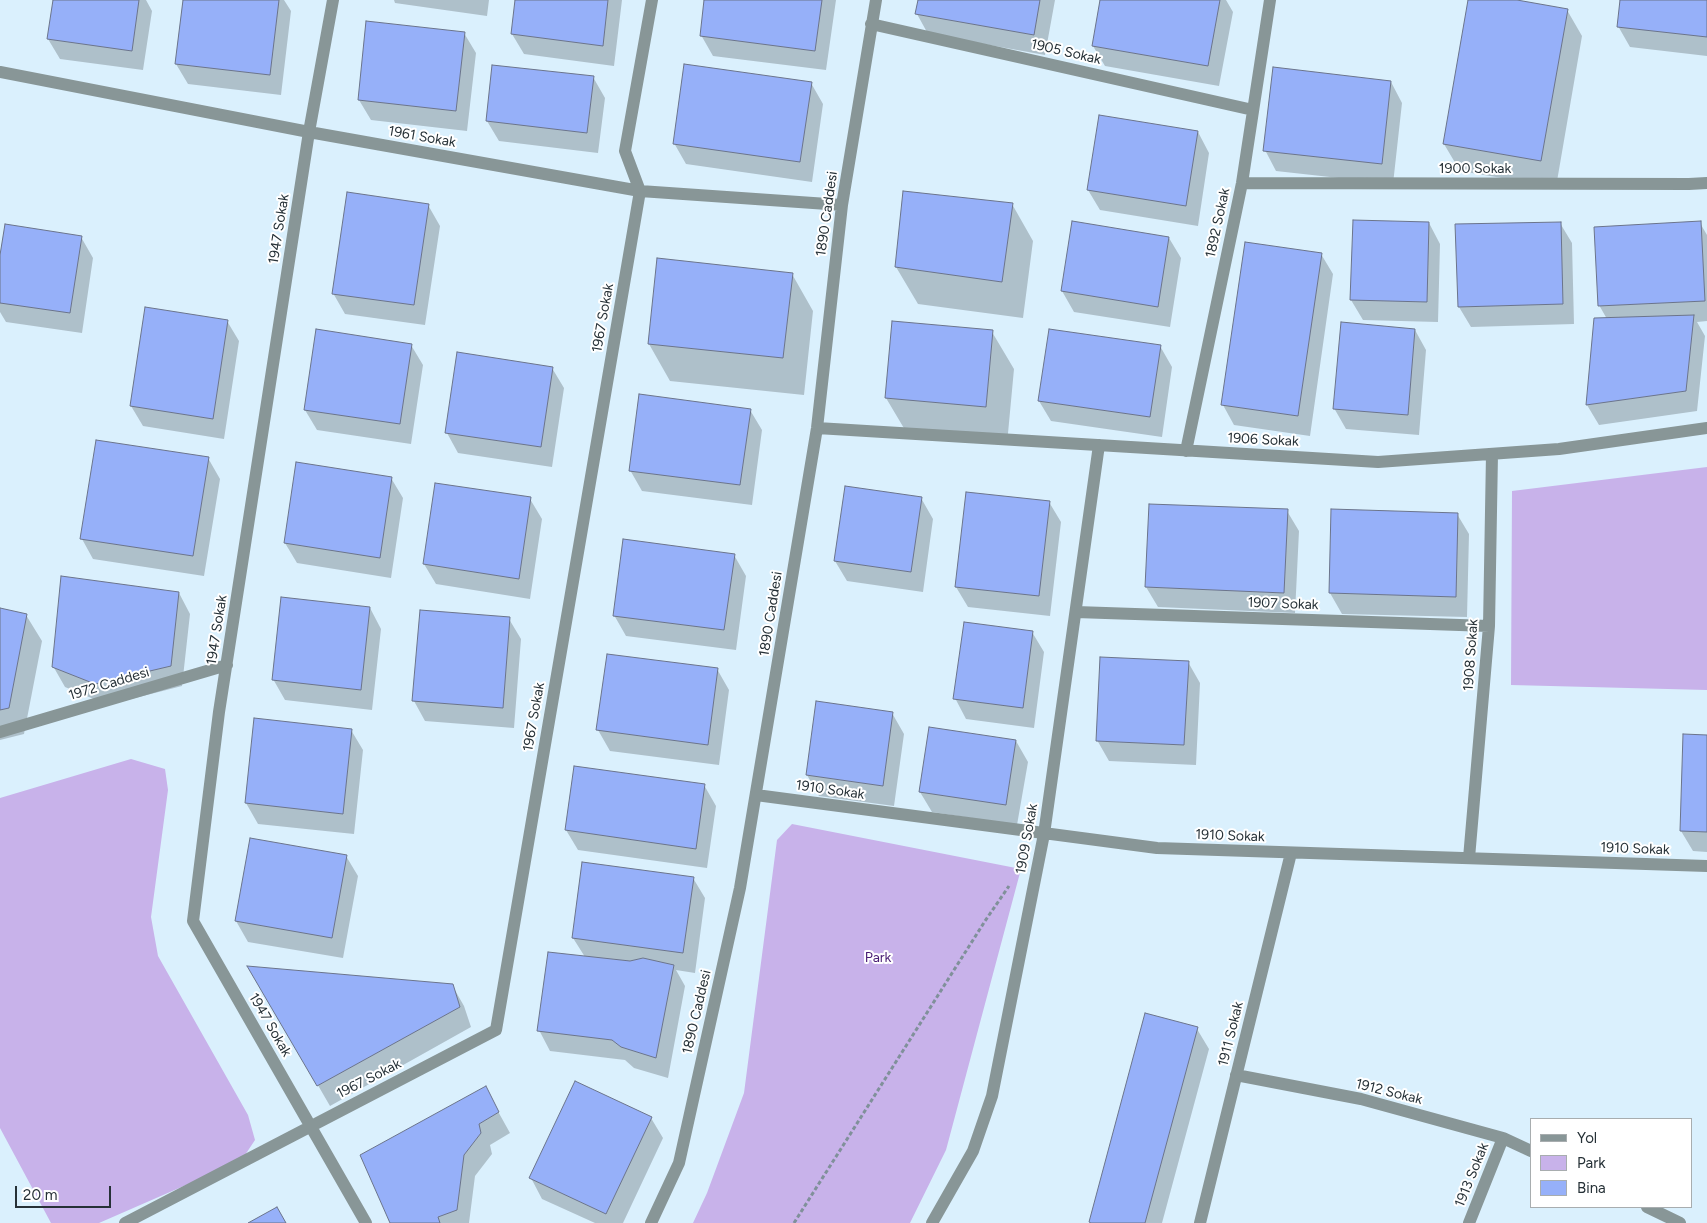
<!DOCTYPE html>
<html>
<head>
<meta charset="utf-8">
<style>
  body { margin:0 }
  #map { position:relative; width:1707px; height:1223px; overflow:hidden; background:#daf0fd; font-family:Figtree,sans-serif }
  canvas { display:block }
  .legend { position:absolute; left:1530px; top:1118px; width:162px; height:90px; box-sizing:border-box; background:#fff; border:1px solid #a8adaf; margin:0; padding:6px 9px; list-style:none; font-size:15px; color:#263137 }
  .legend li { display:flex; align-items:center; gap:10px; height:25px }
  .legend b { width:25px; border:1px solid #a8adaf }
  .scale { position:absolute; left:15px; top:1186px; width:96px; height:22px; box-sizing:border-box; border:2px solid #263137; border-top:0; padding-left:6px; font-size:15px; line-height:18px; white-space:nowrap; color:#263137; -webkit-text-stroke:4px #fff; paint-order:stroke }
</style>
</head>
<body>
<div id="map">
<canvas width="1707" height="1223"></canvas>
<ul class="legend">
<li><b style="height:6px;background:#889697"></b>Yol</li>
<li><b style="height:14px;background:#c8b2ea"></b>Park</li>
<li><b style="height:14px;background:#96b0f9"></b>Bina</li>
</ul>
<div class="scale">20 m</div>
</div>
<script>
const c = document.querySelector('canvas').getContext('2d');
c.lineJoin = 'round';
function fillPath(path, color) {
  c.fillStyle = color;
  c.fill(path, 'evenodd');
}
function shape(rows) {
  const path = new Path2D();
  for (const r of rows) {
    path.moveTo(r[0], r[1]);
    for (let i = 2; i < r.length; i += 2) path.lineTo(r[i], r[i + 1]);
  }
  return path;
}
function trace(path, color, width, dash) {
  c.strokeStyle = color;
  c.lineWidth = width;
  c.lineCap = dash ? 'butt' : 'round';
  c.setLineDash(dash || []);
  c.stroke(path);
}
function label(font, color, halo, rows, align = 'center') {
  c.font = font + ' Figtree,sans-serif';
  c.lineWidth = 4;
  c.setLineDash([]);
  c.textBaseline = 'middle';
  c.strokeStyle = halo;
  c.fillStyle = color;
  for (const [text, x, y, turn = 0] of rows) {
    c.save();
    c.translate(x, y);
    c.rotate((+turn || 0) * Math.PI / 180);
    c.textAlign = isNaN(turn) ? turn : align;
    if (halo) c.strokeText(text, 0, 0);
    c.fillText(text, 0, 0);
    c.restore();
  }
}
fillPath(shape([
  [1707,467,1707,690,1511,685,1512,491],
  [131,759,165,769,168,790,151,917,158,956,248,1115,255,1140,241,1161,99,1223,51,1223,0,1128,0,798],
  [792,824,1021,869,946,1150,910,1223,693,1223,707,1193,744,1093,777,840]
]), '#c8b2ea');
fillPath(shape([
  [54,0,146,0,152,11,143,70,60,59,48,39],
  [184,0,284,0,291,11,281,95,188,84,176,64],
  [394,0,489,0,487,16,395,3],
  [516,0,622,0,614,66,524,54,512,34],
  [706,0,836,0,826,70,713,56,701,35],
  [919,0,1055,0,1045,55,928,34,917,14],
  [1102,0,1226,0,1233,12,1219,86,1105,66,1093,46],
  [1469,0,1509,0,1567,10,1582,36,1556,187,1460,171,1444,144],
  [1621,0,1707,0,1707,56,1630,47,1618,26],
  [464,33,476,53,467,131,371,120,359,100],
  [593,77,605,98,598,153,499,141,487,121],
  [1391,82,1402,103,1393,184,1276,171,1265,150],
  [811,83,823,104,812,182,686,164,674,143],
  [1198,132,1209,153,1198,226,1100,210,1088,190],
  [1012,204,1033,241,1023,318,918,304,896,267],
  [428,205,440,226,425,325,345,314,333,293],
  [1429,223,1440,244,1438,322,1363,320,1351,300],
  [1560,223,1572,243,1574,324,1471,327,1459,307],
  [1700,223,1707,235,1707,321,1697,322,1705,336,1697,411,1599,425,1587,405,1607,319,1599,305],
  [81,237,93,258,82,333,6,322,0,312,0,263],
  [1169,238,1181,258,1170,327,1074,312,1062,291],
  [1321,254,1333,274,1310,436,1234,425,1223,405],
  [792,274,813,311,804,395,670,381,649,344],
  [227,321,239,341,224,439,143,426,131,406],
  [1415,330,1426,350,1419,435,1346,429,1334,408],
  [992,332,1014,369,1007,444,908,435,886,398],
  [411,345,423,365,411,444,317,430,305,410],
  [1160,346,1172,367,1162,437,1051,421,1039,401],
  [552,368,564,388,552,467,458,453,447,433],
  [750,410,762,430,752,505,642,491,630,470],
  [208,458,220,479,204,576,93,559,82,539],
  [391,478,403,498,391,578,297,563,285,543],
  [921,498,933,519,923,592,847,581,835,561],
  [530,499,542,519,530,599,436,584,424,564],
  [1049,502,1061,522,1050,616,968,607,956,587],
  [1333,510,1457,514,1469,534,1467,617,1342,614,1330,593],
  [1287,511,1299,531,1295,613,1158,607,1146,587],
  [734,555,746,576,736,650,626,636,614,615],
  [179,593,190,614,182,686,108,705,65,687,53,666],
  [370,608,381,629,372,710,285,700,273,679],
  [0,609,26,615,42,641,24,734,0,740],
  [509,619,521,639,514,728,425,721,414,701],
  [1032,632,1044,652,1034,728,966,719,955,698],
  [1188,662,1200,683,1196,765,1109,761,1097,740],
  [717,669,729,690,719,765,610,751,598,730],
  [817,703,892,713,904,734,894,806,819,796,807,775],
  [351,730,363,750,354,834,258,824,246,803],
  [1707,736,1707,852,1693,851,1681,831],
  [1016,741,1028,762,1017,825,932,812,920,792],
  [704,785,716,806,707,868,578,850,566,830],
  [251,839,346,856,358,876,343,958,248,942,236,921],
  [693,878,705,898,695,973,676,970,685,986,668,1078,634,1068,625,1060,550,1051,539,1030,585,957,573,938],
  [250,968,452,985,464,1006,471,1027,330,1106],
  [1197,1029,1209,1049,1162,1223,1090,1223],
  [485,1088,510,1133,490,1145,492,1154,475,1176,469,1223,391,1223],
  [651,1118,663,1138,623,1223,595,1223,542,1199,531,1178]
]), '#0003');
const building = shape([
  [53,0,139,0,132,51,47,39,53,0],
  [183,0,279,0,270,75,175,64,183,0],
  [515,0,608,0,603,46,511,34,515,0],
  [704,0,822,0,815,51,700,36,704,0],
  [918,0,1040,0,1034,35,915,14,918,0],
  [1100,0,1220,0,1208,66,1092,46,1100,0],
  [1468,0,1517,0,1568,9,1541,161,1443,144,1468,0],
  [1620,0,1707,0,1707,37,1617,27,1620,0],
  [366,21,465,32,456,111,358,100,366,21],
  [684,64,812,82,800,162,673,144,684,64],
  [492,65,594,76,587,133,486,121,492,65],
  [1273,67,1391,81,1382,164,1263,151,1273,67],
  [1099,115,1198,131,1186,206,1087,190,1099,115],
  [903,191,1013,203,1002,282,895,267,903,191],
  [347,192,429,204,414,305,332,294,347,192],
  [1353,220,1429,222,1427,302,1350,300,1353,220],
  [1072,221,1169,237,1158,307,1061,291,1072,221],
  [1701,221,1705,301,1598,306,1594,227,1701,221],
  [1561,222,1563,304,1458,307,1455,224,1561,222],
  [5,224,82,236,70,313,0,303,0,255,5,224],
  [1245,242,1322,253,1298,416,1221,405,1245,242],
  [657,258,793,273,783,358,648,344,657,258],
  [145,307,228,320,213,419,130,406,145,307],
  [1694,315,1686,391,1586,405,1594,318,1694,315],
  [892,321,993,330,986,407,885,398,892,321],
  [1341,322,1415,329,1408,415,1333,409,1341,322],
  [316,329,412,344,400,424,304,410,316,329],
  [1049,329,1161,345,1150,417,1038,401,1049,329],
  [457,352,553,367,541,447,445,433,457,352],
  [639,394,751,409,740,485,629,471,639,394],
  [96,440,209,457,193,556,80,539,96,440],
  [296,462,392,477,380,558,284,543,296,462],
  [435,483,531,497,519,579,423,564,435,483],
  [845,486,922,497,911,572,834,561,845,486],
  [966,492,1050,501,1039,596,955,587,966,492],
  [1149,504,1288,509,1284,593,1145,587,1149,504],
  [1331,509,1458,513,1456,597,1329,593,1331,509],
  [623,539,735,554,724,630,613,616,623,539],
  [61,576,179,592,171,666,95,684,52,667,61,576],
  [281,597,370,607,361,690,272,680,281,597],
  [0,608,27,614,9,708,0,710,0,608],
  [420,610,510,617,503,708,412,701,420,610],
  [964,622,1033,631,1023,708,953,699,964,622],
  [607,654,718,668,708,745,596,730,607,654],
  [1100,657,1189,661,1184,745,1096,741,1100,657],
  [816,701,893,712,883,786,806,775,816,701],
  [254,718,352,729,343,814,245,803,254,718],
  [929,727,1016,740,1006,805,919,792,929,727],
  [1683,734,1707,735,1707,832,1680,831,1683,734],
  [574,766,705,784,696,849,565,830,574,766],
  [250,838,347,855,332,938,235,921,250,838],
  [582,862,694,877,683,953,572,938,582,862],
  [548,952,630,961,643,958,674,965,656,1058,621,1047,612,1040,537,1031,548,952],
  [247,966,453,984,460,1007,317,1086,247,966],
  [1145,1013,1198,1027,1145,1223,1091,1223,1089,1222,1145,1013],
  [575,1081,652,1117,606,1214,529,1178,575,1081],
  [486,1086,499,1112,479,1124,481,1133,464,1155,457,1210,438,1217,440,1223,390,1223,360,1155,486,1086],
  [277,1207,286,1223,248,1223,277,1207]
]);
fillPath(building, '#96b0f9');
trace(building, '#6b748b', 1);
trace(shape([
  [794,1223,985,921,1009,886]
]), '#80909a', 3, [4, 2.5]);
trace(shape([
  [333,0,309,132,219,712,193,921,366,1223],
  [871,24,1253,110],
  [0,72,309,132,640,191,842,205],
  [1242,183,1689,184,1707,183],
  [817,428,1378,462,1559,449,1707,428],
  [1186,451,1242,183,1270,0],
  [1076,612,1489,626],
  [0,732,227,665],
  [756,795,1157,848,1707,866],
  [1469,858,1489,626,1492,454],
  [1236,1075,1361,1099,1503,1138,1531,1151],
  [1647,1207,1680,1223],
  [125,1223,496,1030,640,191,625,151,652,0],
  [651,1223,679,1163,740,888,817,428,842,205,876,0],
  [932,1223,973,1151,992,1096,1044,834,1099,445],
  [1200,1223,1291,853],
  [1469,1223,1503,1138]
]), '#889697', 12);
label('14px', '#263137', '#fff', [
  ["1905 Sokak",1066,52,13],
  ["1961 Sokak",422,137,10],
  ["1900 Sokak",1475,169],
  ["1890 Caddesi",827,214,-82],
  ["1892 Sokak",1218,223,-78],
  ["1947 Sokak",279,229,-81],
  ["1967 Sokak",603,318,-80],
  ["1906 Sokak",1263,440,3],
  ["1907 Sokak",1283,604,2],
  ["1890 Caddesi",771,614,-81],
  ["1947 Sokak",217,630,-81],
  ["1908 Sokak",1471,655,-86],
  ["1972 Caddesi",109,684,-17],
  ["1967 Sokak",534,717,-80],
  ["1910 Sokak",830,790,8],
  ["1910 Sokak",1230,836,2],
  ["1909 Sokak",1027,839,-80],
  ["1910 Sokak",1635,849,2],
  ["1890 Caddesi",697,1012,-77],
  ["1947 Sokak",270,1025,60],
  ["1911 Sokak",1231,1034,-76],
  ["1967 Sokak",369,1079,-27],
  ["1912 Sokak",1389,1092,14],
  ["1913 Sokak",1472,1175,-68]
]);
label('14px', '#481d73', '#fff', [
  ["Park",878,958]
]);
</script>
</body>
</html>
